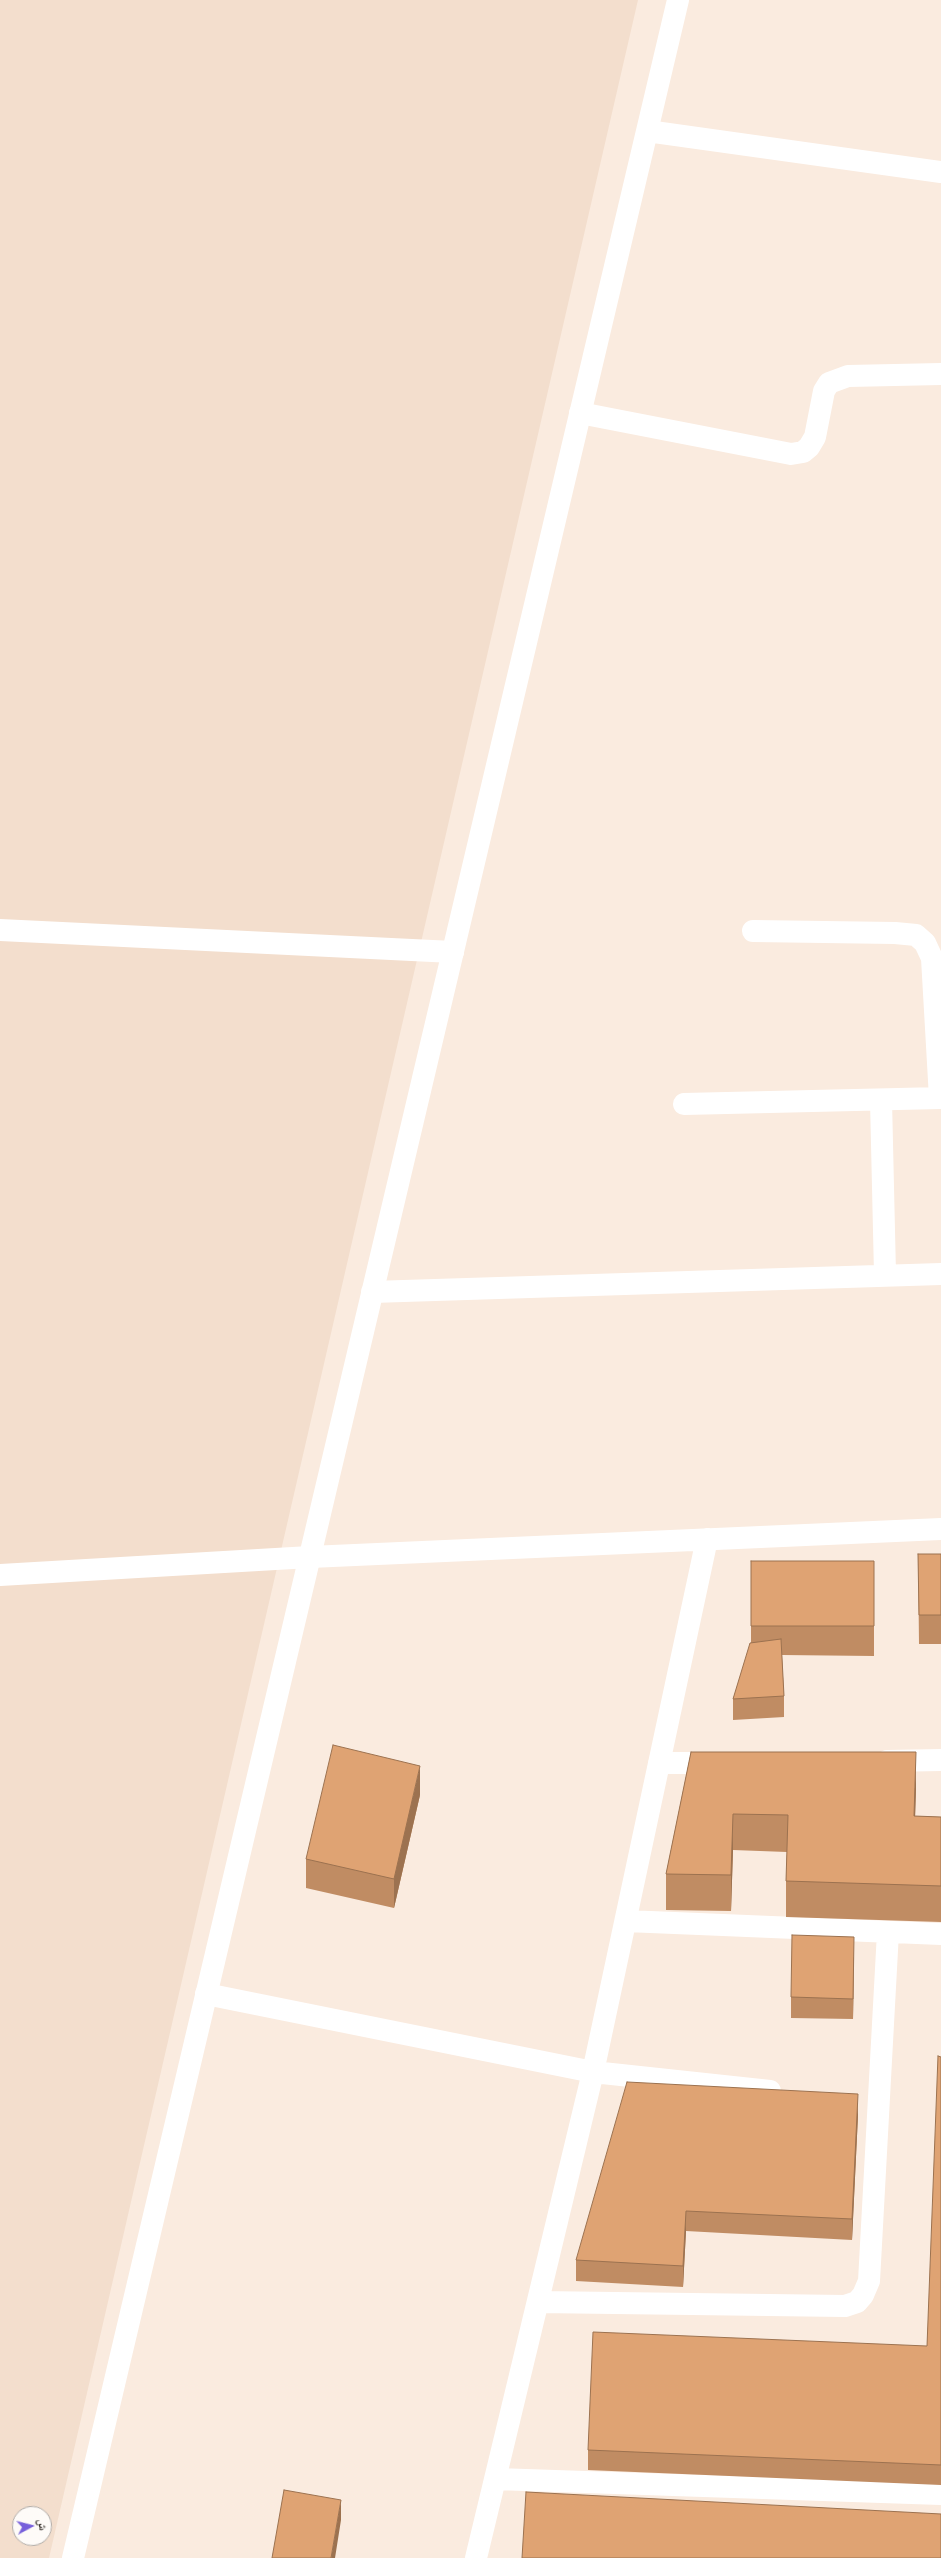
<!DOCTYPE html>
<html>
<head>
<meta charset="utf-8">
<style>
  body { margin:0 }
  #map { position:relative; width:941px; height:2558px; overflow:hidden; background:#faebdf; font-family:"DM Sans","Noto Naskh Arabic",sans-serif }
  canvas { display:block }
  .north { position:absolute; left:12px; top:2506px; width:40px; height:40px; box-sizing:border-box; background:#fefbf8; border:1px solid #b0aca8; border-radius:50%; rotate:83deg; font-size:11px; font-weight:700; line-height:16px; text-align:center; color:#3b3530 }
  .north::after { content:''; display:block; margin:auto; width:14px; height:18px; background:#7760db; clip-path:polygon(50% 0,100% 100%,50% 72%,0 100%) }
</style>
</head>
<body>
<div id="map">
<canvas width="941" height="2558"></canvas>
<div class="north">ش</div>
</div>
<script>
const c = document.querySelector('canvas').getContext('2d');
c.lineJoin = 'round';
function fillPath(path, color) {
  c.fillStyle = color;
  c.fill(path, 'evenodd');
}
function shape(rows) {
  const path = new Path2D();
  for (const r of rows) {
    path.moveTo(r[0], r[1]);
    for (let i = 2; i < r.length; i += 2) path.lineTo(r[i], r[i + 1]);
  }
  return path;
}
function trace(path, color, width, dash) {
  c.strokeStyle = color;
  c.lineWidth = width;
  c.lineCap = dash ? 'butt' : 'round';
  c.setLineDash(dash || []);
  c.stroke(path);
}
fillPath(shape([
  [0,0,638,0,49,2558,0,2558],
  [20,2514,44,2514,44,2538,20,2538]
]), '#f3decd');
trace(shape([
  [580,413,791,454,803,452,809,447,815,437,824,391,829,383,848,376,941,374],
  [0,930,453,952],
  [753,931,895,933,916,935,925,943,932,958,940,1098],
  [881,1100,885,1274],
  [684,1104,941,1098],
  [372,1292,941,1274],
  [0,1575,310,1557,941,1529],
  [887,1761,941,1760],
  [659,1763,718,1763],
  [626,1921,941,1934],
  [206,1994,593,2072,770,2091],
  [538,2302,845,2306,857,2302,863,2295,869,2281,888,1932],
  [496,2479,941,2494],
  [476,2558,593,2072,707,1539]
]), '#fff', 22);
trace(shape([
  [647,131,941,172],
  [73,2558,678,0]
]), '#fff', 22);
fillPath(shape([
  [918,1554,941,1554,941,1644,919,1644],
  [751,1561,874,1561,874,1656,782,1655,784,1696,784,1717,733,1720,733,1699,751,1643],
  [691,1752,916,1788,915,1816,941,1817,941,1922,786,1917,786,1881,787,1852,733,1850,731,1911,666,1910,666,1874],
  [420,1795,394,1908,306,1888,306,1859],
  [854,1957,853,2019,791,2018,791,1997],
  [941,2057,941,2485,588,2470,588,2450,927,2346],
  [858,2115,852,2240,686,2231,683,2287,576,2281,576,2260]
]), '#c08c63');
fillPath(shape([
  [916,1752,916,1788,914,1852,914,1816],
  [420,1766,420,1795,394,1908,394,1879],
  [733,1814,733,1850,731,1911,731,1875],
  [854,1937,854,1957,853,2019,853,1999],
  [858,2094,858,2115,852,2240,852,2219],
  [686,2211,686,2231,683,2287,683,2266],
  [341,2500,341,2520,335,2558,331,2558]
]), '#9c7250');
const building = shape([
  [918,1554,941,1554,941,1615,919,1615,918,1554],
  [751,1561,874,1561,874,1626,751,1626,751,1561],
  [781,1639,784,1696,733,1699,750,1643,781,1639],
  [333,1745,420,1766,394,1879,306,1859,333,1745],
  [691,1752,916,1752,914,1816,941,1817,941,1886,786,1881,788,1815,733,1814,731,1875,666,1874,691,1752],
  [792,1935,854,1937,853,1999,791,1997,792,1935],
  [938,2056,941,2057,941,2465,588,2450,593,2332,927,2346,938,2056],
  [627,2082,858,2094,852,2219,686,2211,683,2266,576,2260,627,2082],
  [284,2490,341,2500,331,2558,272,2558,284,2490],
  [526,2492,941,2514,941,2558,522,2558,526,2492]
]);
fillPath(building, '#dfa373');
trace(building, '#9c7250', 1);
</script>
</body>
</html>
